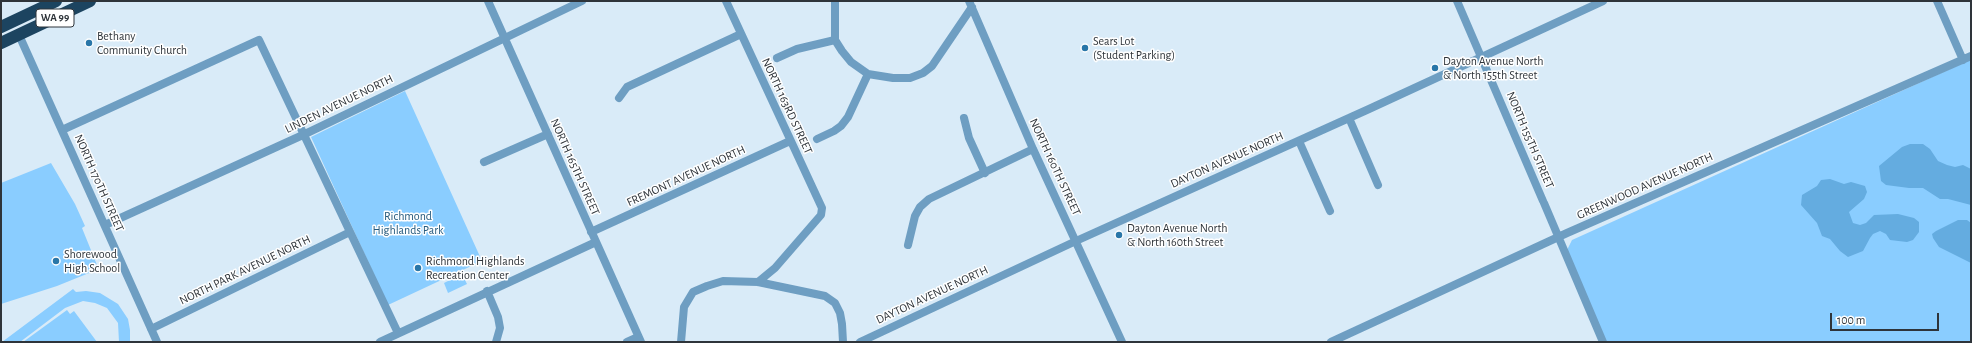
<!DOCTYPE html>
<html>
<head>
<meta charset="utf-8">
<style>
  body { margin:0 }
  #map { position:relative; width:1972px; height:343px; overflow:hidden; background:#d9ebf8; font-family:"Alegreya Sans",sans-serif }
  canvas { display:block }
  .frame { position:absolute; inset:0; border:2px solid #2e343a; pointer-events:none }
  .scale { position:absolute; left:1830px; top:313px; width:109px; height:18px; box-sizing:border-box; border:2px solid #2e343a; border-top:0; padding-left:5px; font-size:12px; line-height:14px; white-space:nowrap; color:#2e343a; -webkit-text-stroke:3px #fff; paint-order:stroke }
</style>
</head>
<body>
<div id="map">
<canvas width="1972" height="343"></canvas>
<div class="frame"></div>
<div class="scale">100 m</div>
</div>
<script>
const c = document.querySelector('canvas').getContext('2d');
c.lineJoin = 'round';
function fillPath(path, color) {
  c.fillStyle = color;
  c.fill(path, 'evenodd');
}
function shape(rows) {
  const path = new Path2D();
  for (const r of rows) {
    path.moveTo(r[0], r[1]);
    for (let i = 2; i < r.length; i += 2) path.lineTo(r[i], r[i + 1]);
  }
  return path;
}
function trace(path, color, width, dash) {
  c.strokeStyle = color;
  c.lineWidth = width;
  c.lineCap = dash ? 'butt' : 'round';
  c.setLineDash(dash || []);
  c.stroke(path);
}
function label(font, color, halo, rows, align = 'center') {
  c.font = font + ' "Alegreya Sans",sans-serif';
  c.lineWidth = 3;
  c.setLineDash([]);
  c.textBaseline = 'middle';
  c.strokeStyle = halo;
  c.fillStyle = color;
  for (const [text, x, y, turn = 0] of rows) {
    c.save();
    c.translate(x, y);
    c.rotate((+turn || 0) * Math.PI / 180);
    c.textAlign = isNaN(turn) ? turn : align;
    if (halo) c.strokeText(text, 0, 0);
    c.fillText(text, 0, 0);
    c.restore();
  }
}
fillPath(shape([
  [1970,60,1971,342,1606,342,1567,250,1572,240],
  [405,91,482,261,388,305,311,137],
  [51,163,75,204,85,226,82,228,97,265,94,271,57,286,1,304,1,183],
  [462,274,467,284,448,293,444,283],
  [73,289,76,292,86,291,100,293,118,304,128,319,130,330,130,342,119,342,118,323,107,308,95,303,83,301,65,308,20,342,2,342],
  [67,310,70,314,74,311,97,342,23,342]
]), '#8acdff');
fillPath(shape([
  [1910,144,1923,144,1930,149,1938,161,1947,165,1955,167,1963,165,1971,169,1971,205,1948,199,1940,199,1923,188,1909,188,1886,185,1881,181,1879,166,1902,147],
  [1830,179,1844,184,1851,182,1865,186,1867,192,1864,199,1849,212,1853,223,1860,225,1866,223,1874,215,1898,214,1914,218,1919,222,1919,232,1913,240,1907,242,1890,240,1886,234,1880,231,1873,234,1870,238,1863,251,1848,257,1840,251,1830,239,1822,236,1817,223,1801,205,1802,195,1817,186,1821,180],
  [1958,220,1967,220,1971,223,1971,263,1939,247,1933,238,1932,234,1936,231]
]), '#64ace0');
trace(shape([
  [488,1,641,342],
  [726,1,822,208,821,215,775,268,758,282],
  [969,1,1033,149,1122,342],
  [1457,1,1543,201],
  [1937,1,1963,60],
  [19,35,157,342],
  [777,58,797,49,835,40],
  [868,74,893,78,910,78,923,73,932,66,972,7],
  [619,98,627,87,741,34],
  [964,118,969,138,985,173],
  [1349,118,1378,185],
  [62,130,259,40,398,333],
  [817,139,834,131,841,126,848,117,868,74,851,62,842,51,835,40,835,1],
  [1299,141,1330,211],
  [484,162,548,134],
  [1544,203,1603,342],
  [105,225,305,134,582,1],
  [591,232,790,141],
  [908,245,915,216,920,207,929,199,1033,149],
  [487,291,498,317,500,328,496,342],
  [151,329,350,232],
  [380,342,596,242],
  [627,342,638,337],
  [681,342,684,307,693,292,707,286,723,281,758,282,825,296,835,303,840,313,842,324,843,342],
  [860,342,1076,241,1369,109,1603,1],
  [1331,342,1567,233,1971,56]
]), '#6e9ec2', 8);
trace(shape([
  [1,27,56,1],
  [1,43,90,1]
]), '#1c4460', 12);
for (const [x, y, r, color] of [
  [89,43,4,"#2976a8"],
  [1085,48,4,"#2976a8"],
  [1435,68,4,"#2976a8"],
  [1119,235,4,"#2976a8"],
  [56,261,4,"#2976a8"],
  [418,268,4,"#2976a8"]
]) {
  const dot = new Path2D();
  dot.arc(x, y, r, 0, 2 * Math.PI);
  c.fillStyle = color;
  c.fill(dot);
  trace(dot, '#fff', 1.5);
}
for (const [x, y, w] of [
  [55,18,38]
]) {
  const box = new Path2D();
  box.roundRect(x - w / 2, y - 9, w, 18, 3);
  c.fillStyle = '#fff';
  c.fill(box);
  trace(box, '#2e343a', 1);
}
label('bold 11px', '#2e343a', null, [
  ["WA 99",55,18]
]);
label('12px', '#2e343a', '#fff', [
  ["Bethany",97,36],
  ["Community Church",97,50],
  ["Sears Lot",1093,41],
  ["(Student Parking)",1093,55],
  ["Dayton Avenue North",1443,61],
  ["& North 155th Street",1443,75],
  ["Dayton Avenue North",1127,228],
  ["& North 160th Street",1127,242],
  ["Shorewood",64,254],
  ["High School",64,268],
  ["Richmond Highlands",426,261],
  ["Recreation Center",426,275]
], 'left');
label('12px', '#2e343a', '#fff', [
  ["LINDEN AVENUE NORTH",339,104,-26],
  ["NORTH 163RD STREET",787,106,65],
  ["NORTH 155TH STREET",1530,140,67],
  ["DAYTON AVENUE NORTH",1227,160,-24],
  ["NORTH 165TH STREET",575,167,66],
  ["NORTH 160TH STREET",1055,167,65],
  ["FREMONT AVENUE NORTH",686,176,-25],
  ["NORTH 170TH STREET",99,183,66],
  ["GREENWOOD AVENUE NORTH",1645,186,-24],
  ["NORTH PARK AVENUE NORTH",245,270,-26],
  ["DAYTON AVENUE NORTH",932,295,-25]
]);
label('12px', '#24597c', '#fff', [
  ["Richmond",408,216],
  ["Highlands Park",408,230]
]);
</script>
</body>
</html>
